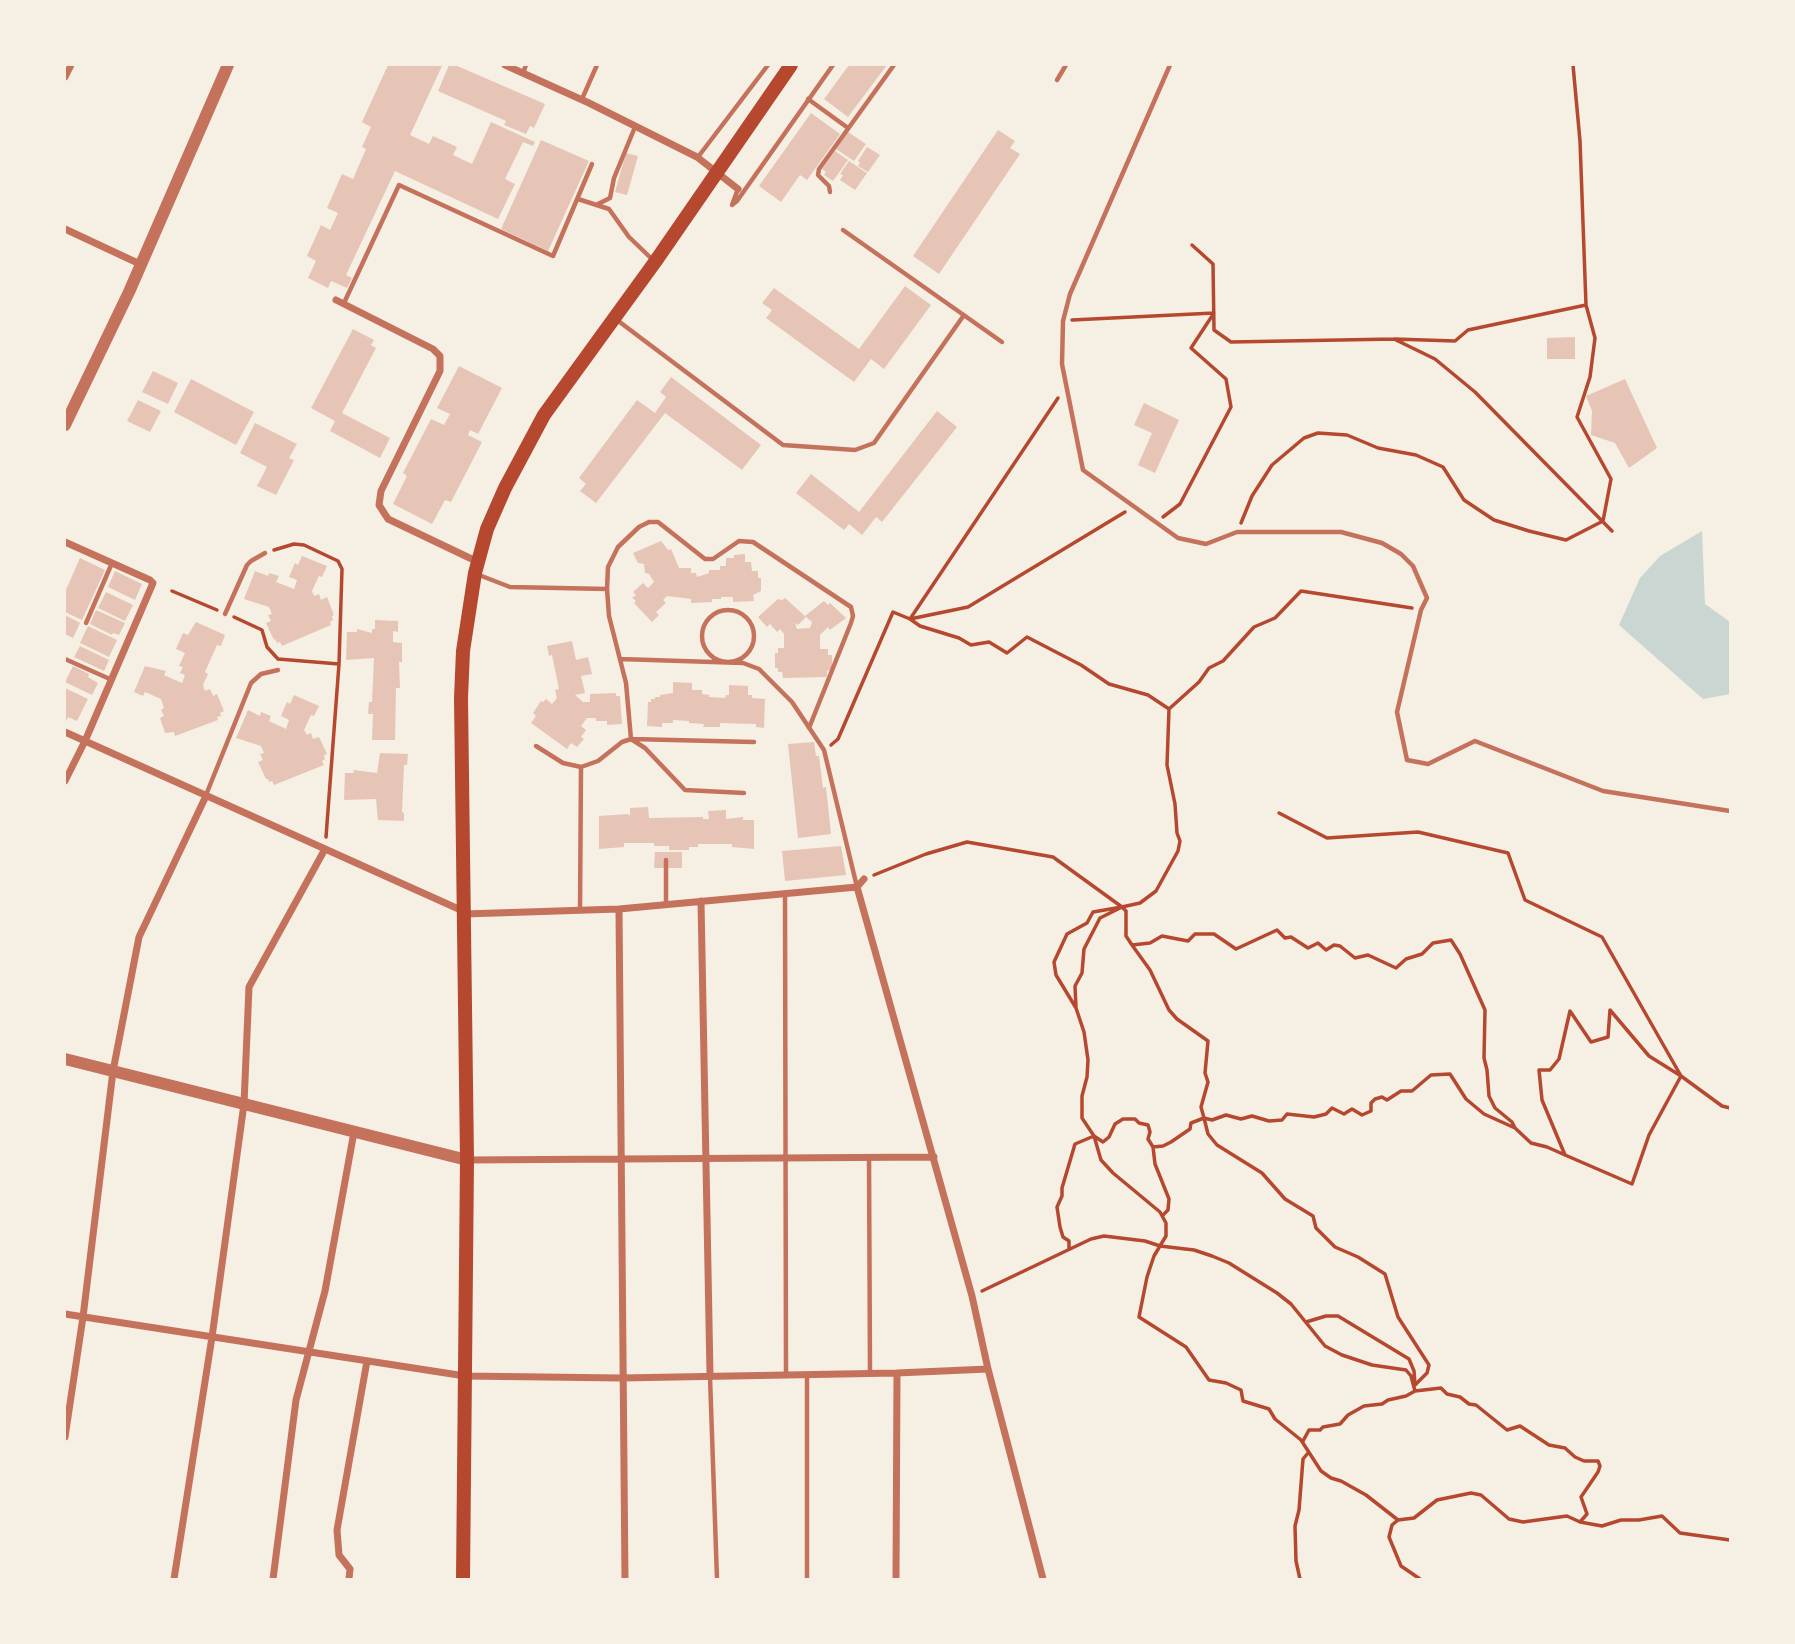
<!DOCTYPE html>
<html>
<head>
<meta charset="utf-8">
<style>
  body { margin:0 }
  #map { position:relative; width:1795px; height:1644px; overflow:hidden; background:#f6efe4; font-family:"Noto Sans",sans-serif }
  canvas { display:block }
  .frame { position:absolute; inset:0; border:66px solid #f6efe4; pointer-events:none }
</style>
</head>
<body>
<div id="map">
<canvas width="1795" height="1644"></canvas>
<div class="frame"></div>
</div>
<script>
const c = document.querySelector('canvas').getContext('2d');
c.lineJoin = 'round';
function fillPath(path, color) {
  c.fillStyle = color;
  c.fill(path, 'evenodd');
}
function shape(rows) {
  const path = new Path2D();
  for (const r of rows) {
    if (r.length === 3) {
      path.moveTo(r[0] + r[2], r[1]);
      path.arc(r[0], r[1], r[2], 0, 2 * Math.PI);
      continue;
    }
    path.moveTo(r[0], r[1]);
    for (let i = 2; i < r.length; i += 2) path.lineTo(r[i], r[i + 1]);
  }
  return path;
}
function trace(path, color, width, dash) {
  c.strokeStyle = color;
  c.lineWidth = width;
  c.lineCap = dash ? 'butt' : 'round';
  c.setLineDash(dash || []);
  c.stroke(path);
}
fillPath(shape([
  [1702,531,1705,604,1730,622,1730,694,1703,699,1619,625,1640,578,1660,556]
]), '#c9d6d2');
fillPath(shape([
  [388,65,442,66,410,135,429,144,433,136,457,147,453,155,472,164,491,122,535,142,533,146,523,142,505,179,515,184,498,219,395,171,346,275,352,278,347,288,331,281,328,288,308,278,316,261,307,256,321,225,330,230,338,213,327,208,342,174,353,179,366,149,362,147,371,127,362,122],
  [449,65,455,65,545,104,534,128,530,126,526,134,504,125,506,121,438,91],
  [849,65,887,65,848,117,824,99],
  [811,113,840,134,807,180,800,175,781,202,759,186],
  [998,130,1015,141,1010,148,1020,154,939,274,913,256],
  [848,132,866,144,854,161,836,149],
  [541,140,589,161,548,251,501,229],
  [867,147,880,155,868,172,858,166,860,163,858,161],
  [835,151,848,160,833,181,824,175,826,172,822,169],
  [626,153,638,156,627,195,615,192],
  [849,161,867,173,855,190,840,180,843,175,840,174],
  [905,286,931,305,884,369,871,359,854,382,766,318,772,310,762,303,774,288,859,349],
  [353,329,374,340,371,345,376,348,342,413,390,438,380,458,330,431,335,421,311,408],
  [1575,337,1575,359,1547,359,1547,338],
  [459,366,502,388,478,434,470,430,468,435,482,442,451,502,445,500,432,524,393,504,407,476,403,473,431,419,444,425,450,414,437,408],
  [153,371,178,383,168,404,142,392],
  [671,377,761,445,742,470,665,413,596,503,580,491,586,484,579,478,637,400,655,413,666,397,660,392],
  [191,379,254,412,236,445,174,412],
  [1625,379,1657,448,1629,468,1615,443,1591,435,1592,411,1586,396],
  [138,400,161,411,150,432,127,421],
  [1144,403,1179,420,1155,473,1138,465,1152,433,1134,425],
  [937,411,957,427,882,522,876,517,862,535,849,524,844,530,796,493,811,474,859,512],
  [255,423,297,444,289,458,294,460,276,495,257,486,267,467,240,453],
  [661,541,668,550,671,549,679,568,691,568,691,573,696,573,697,577,709,573,709,570,720,570,720,566,726,566,726,558,734,558,734,555,745,554,745,562,751,562,752,571,758,571,758,578,761,578,761,591,753,595,754,601,733,602,733,597,721,597,721,599,712,599,712,602,691,603,691,599,667,596,663,600,666,603,656,612,659,615,652,622,634,603,636,601,632,598,636,595,633,592,643,583,648,588,654,582,649,574,645,573,644,564,638,563,633,553],
  [302,556,327,566,322,577,319,576,312,591,314,596,319,594,321,600,327,597,334,615,332,616,333,620,330,622,331,625,282,646,280,642,277,643,275,639,274,640,266,623,271,621,268,615,272,614,269,607,244,599,255,571,268,576,269,573,279,576,276,582,294,589,297,580,289,577,295,563,298,565],
  [80,558,105,570,82,620,65,612,65,592],
  [115,571,142,584,135,600,108,587],
  [106,592,133,605,125,621,98,608],
  [785,598,806,617,798,625,795,623,797,629,810,628,812,622,805,616,824,601,828,605,830,603,846,618,830,630,828,627,820,635,820,649,828,649,828,655,832,655,832,669,827,671,827,677,783,678,782,672,778,672,778,668,775,668,775,653,778,653,778,648,784,648,784,634,780,629,777,632,770,624,767,627,758,617,778,599,782,600],
  [96,610,125,623,119,635,113,633,112,635,90,624],
  [65,615,80,623,73,638,65,634],
  [375,620,398,621,398,632,393,631,393,642,402,643,402,662,399,662,400,688,396,688,395,740,372,740,373,714,368,714,369,702,372,702,374,658,346,660,347,632,357,632,357,629,372,633,372,629,375,629],
  [196,622,225,635,221,646,217,645,205,672,208,674,203,685,205,691,210,689,213,696,217,694,224,711,220,713,221,716,217,717,218,720,175,736,174,732,165,733,160,718,164,716,161,710,164,708,161,699,145,692,143,696,134,692,145,666,166,671,164,675,182,683,185,675,180,673,183,667,179,666,185,653,176,649,183,633,188,635],
  [88,626,117,640,109,657,80,643],
  [572,641,576,660,588,657,592,674,581,676,585,693,575,695,583,702,590,702,590,694,616,693,616,696,620,696,622,724,607,725,607,721,596,721,596,718,587,718,581,726,586,730,581,737,584,739,577,747,571,743,567,749,531,723,536,716,533,713,541,701,543,702,546,699,552,704,557,698,555,690,559,689,552,655,549,656,547,646],
  [80,646,109,660,104,671,74,657],
  [73,666,89,674,88,677,98,683,92,695,65,682],
  [673,682,692,683,692,690,702,690,702,694,709,695,709,697,725,698,726,695,729,695,729,685,748,686,748,695,752,695,752,698,765,699,764,728,756,727,756,724,720,723,720,727,703,727,704,724,689,723,689,721,673,720,673,723,662,723,662,727,647,726,648,702,651,702,651,699,655,699,655,697,660,697,660,695,673,693],
  [65,688,88,699,77,721,68,717,65,724],
  [294,695,319,706,314,716,311,715,304,730,307,735,311,733,313,739,319,737,327,754,324,755,325,759,322,761,324,765,274,785,272,781,269,782,268,779,266,779,258,762,263,760,260,754,264,753,261,746,236,738,248,710,260,716,261,712,271,716,269,721,286,729,289,720,281,716,287,702,290,704],
  [814,742,816,756,819,756,823,788,826,787,831,834,798,838,788,744],
  [380,753,408,754,407,765,404,765,402,812,404,813,404,821,378,820,376,799,344,800,345,773,354,773,353,770,377,773],
  [648,807,649,818,703,817,703,819,709,819,708,811,726,810,726,819,743,817,743,820,754,820,754,849,732,847,732,844,698,844,698,847,689,847,689,850,669,850,669,846,654,846,654,843,624,843,624,847,599,849,599,816,628,814,630,816,630,808],
  [841,846,846,875,785,881,782,851],
  [655,852,682,852,682,868,654,868]
]), '#e6c5b7');
trace(shape([
  [1192,245,1213,264,1214,330,1231,342,1394,339,1435,359,1475,392,1612,531],
  [1072,320,1214,313],
  [1394,339,1455,341,1468,330,1586,305],
  [1058,398,910,619,920,626,959,638,971,645,989,642,1007,653,1027,637,1081,665,1109,684,1148,695,1169,709],
  [1163,517,1180,504,1231,407,1226,379,1191,348,1212,316],
  [1241,523,1252,496,1272,465,1304,438,1318,433,1347,435,1378,448,1416,455,1443,467,1464,500,1494,520,1529,531,1566,540,1603,521,1611,479,1577,417,1590,377,1595,338,1586,305,1580,141,1573,65],
  [274,550,294,544,304,545,338,561,342,569,339,664,326,837],
  [172,591,217,610],
  [234,617,262,630,267,647,278,659,339,664],
  [831,745,838,739,893,612,910,619,968,607,1125,512],
  [1279,813,1327,838,1418,832,1508,853,1525,900,1602,937,1681,1076,1722,1106,1730,1108],
  [874,875,926,854,967,842,1053,857,1122,907],
  [1132,945,1150,970,1169,1010,1177,1019,1208,1041,1205,1073,1208,1082,1201,1107,1204,1118,1191,1123,1190,1129,1171,1142,1163,1146,1153,1147],
  [1076,1008,1075,986,1082,973,1084,949,1100,918,1122,907,1140,903,1156,891,1178,851,1180,841,1177,833,1175,804,1167,765,1169,709,1199,682,1209,668,1223,661,1254,627,1275,618,1301,591,1412,608],
  [1515,1128,1512,1122,1495,1108,1489,1096,1487,1070,1484,1058,1485,1010,1460,954,1451,940,1433,943,1422,954,1406,959,1396,968,1368,955,1355,958,1340,946,1334,945,1326,950,1318,943,1308,948,1291,937,1285,938,1277,930,1236,949,1214,934,1195,934,1188,941,1162,936,1150,943,1132,945,1126,936,1126,911,1122,907,1093,912,1087,923,1067,934,1054,962,1056,975,1076,1008,1084,1032,1088,1060,1087,1077,1082,1096,1082,1118,1094,1136,1101,1160,1113,1173,1160,1212,1166,1223,1166,1236,1154,1256,1147,1277,1139,1317,1186,1347,1209,1380,1226,1383,1241,1390,1243,1401,1269,1409,1275,1419,1301,1440,1321,1471,1331,1478,1341,1481,1366,1495,1398,1520,1414,1518,1437,1500,1471,1493,1481,1495,1509,1519,1523,1522,1567,1516,1580,1522,1602,1526,1621,1520,1639,1520,1662,1516,1680,1533,1730,1540],
  [1069,1249,1069,1241,1063,1237,1060,1227,1057,1207,1062,1196,1062,1188,1075,1144,1094,1136,1103,1142,1109,1137,1115,1124,1123,1119,1135,1119,1139,1123,1148,1125,1150,1132,1148,1139,1153,1147,1155,1164,1169,1199,1168,1210,1163,1215],
  [982,1291,1091,1239,1104,1236,1145,1241,1160,1246,1194,1250,1212,1256,1229,1263,1277,1293,1291,1304,1325,1346,1342,1355,1372,1365,1406,1370,1411,1376,1415,1391,1441,1388,1447,1394,1460,1397,1469,1404,1476,1405,1507,1430,1520,1426,1549,1445,1565,1448,1575,1457,1584,1461,1598,1461,1600,1466,1598,1472,1581,1497,1587,1514,1580,1522],
  [1306,1322,1326,1316,1338,1316,1409,1359,1414,1371,1415,1385,1427,1373,1429,1365,1398,1317,1385,1274,1358,1257,1335,1247,1316,1228,1313,1216,1285,1199,1262,1173,1217,1145,1208,1134,1204,1118,1212,1120,1226,1115,1241,1119,1252,1116,1269,1121,1282,1120,1287,1114,1314,1117,1326,1114,1332,1108,1344,1114,1352,1109,1362,1115,1371,1111,1371,1103,1375,1099,1382,1097,1387,1100,1401,1091,1412,1091,1431,1075,1450,1074,1466,1099,1484,1114,1515,1128,1531,1143,1547,1147,1565,1155,1632,1184,1649,1135,1681,1076,1649,1056,1610,1010,1608,1037,1591,1042,1570,1011,1559,1059,1550,1070,1539,1070,1542,1100,1565,1155],
  [1303,1441,1309,1430,1320,1430,1323,1427,1340,1424,1348,1415,1364,1406,1382,1404,1388,1400,1406,1396,1415,1391],
  [1398,1520,1392,1525,1389,1537,1401,1566,1420,1579],
  [1300,1579,1296,1561,1295,1526,1299,1510,1303,1459,1308,1453]
]), '#b5482f', 3.5);
trace(shape([
  [1170,65,1070,294,1063,321,1062,364,1083,470,1178,538,1206,544,1237,532,1341,532,1382,543,1401,554,1413,566,1427,598,1421,610,1397,712,1407,760,1428,764,1475,741,1603,791,1730,811],
  [523,73,526,65],
  [1057,80,1066,65],
  [582,99,597,65],
  [808,99,848,128],
  [698,157,768,65],
  [738,189,732,205,737,201,833,65],
  [830,192,829,186,818,175,819,169,894,65],
  [578,199,609,209,629,237,654,261],
  [598,204,610,198,614,178,635,127],
  [843,230,1002,342],
  [344,303,399,185,553,256,592,164],
  [617,320,783,445,855,450,874,443,964,315],
  [479,575,510,587,607,589,609,616,626,683,631,739,645,748,685,790,744,793],
  [607,589,608,567,618,547,639,527,649,522,658,522,705,559,713,559,739,541,753,542,851,607,853,616,851,623,809,728],
  [728,636,26],
  [225,614,247,565,251,561,265,553],
  [86,623,112,563],
  [65,659,112,680],
  [620,659,743,663,759,669,792,702,824,750,857,887],
  [536,746,563,763,581,767,580,911],
  [581,767,598,761,622,742,631,739,754,742],
  [206,795,251,683,261,674,278,670],
  [666,860,666,903],
  [785,893,786,1374],
  [869,1158,870,1373],
  [807,1375,807,1579],
  [710,1377,717,1579]
]), '#c5725c', 4.5);
trace(shape([
  [505,65,589,103,697,157,738,189],
  [65,77,71,65],
  [65,229,142,265],
  [336,300,433,349,440,356,440,371,381,491,379,505,388,519,478,562],
  [65,542,150,580,153,583,85,741,65,781],
  [65,732,463,911],
  [857,887,972,1296,988,1369,1043,1579],
  [701,901,710,1375],
  [619,909,625,1579],
  [465,914,619,909,857,887,864,879],
  [467,1160,934,1157],
  [65,1314,465,1376,621,1378,897,1373,988,1369],
  [65,1437,83,1317,113,1071,139,937,206,796],
  [174,1579,212,1337,244,1104,249,987,325,849],
  [273,1579,296,1400,325,1291,354,1132],
  [349,1579,350,1569,339,1555,337,1530,367,1361],
  [896,1579,897,1373]
]), '#c5725c', 7);
trace(shape([
  [65,425,129,292,228,65],
  [65,1059,467,1160]
]), '#c5725c', 12);
trace(shape([
  [463,1579,467,1160,461,698,463,651,475,573,487,529,505,488,544,415,655,262,791,65]
]), '#b5482f', 14);
</script>
</body>
</html>
